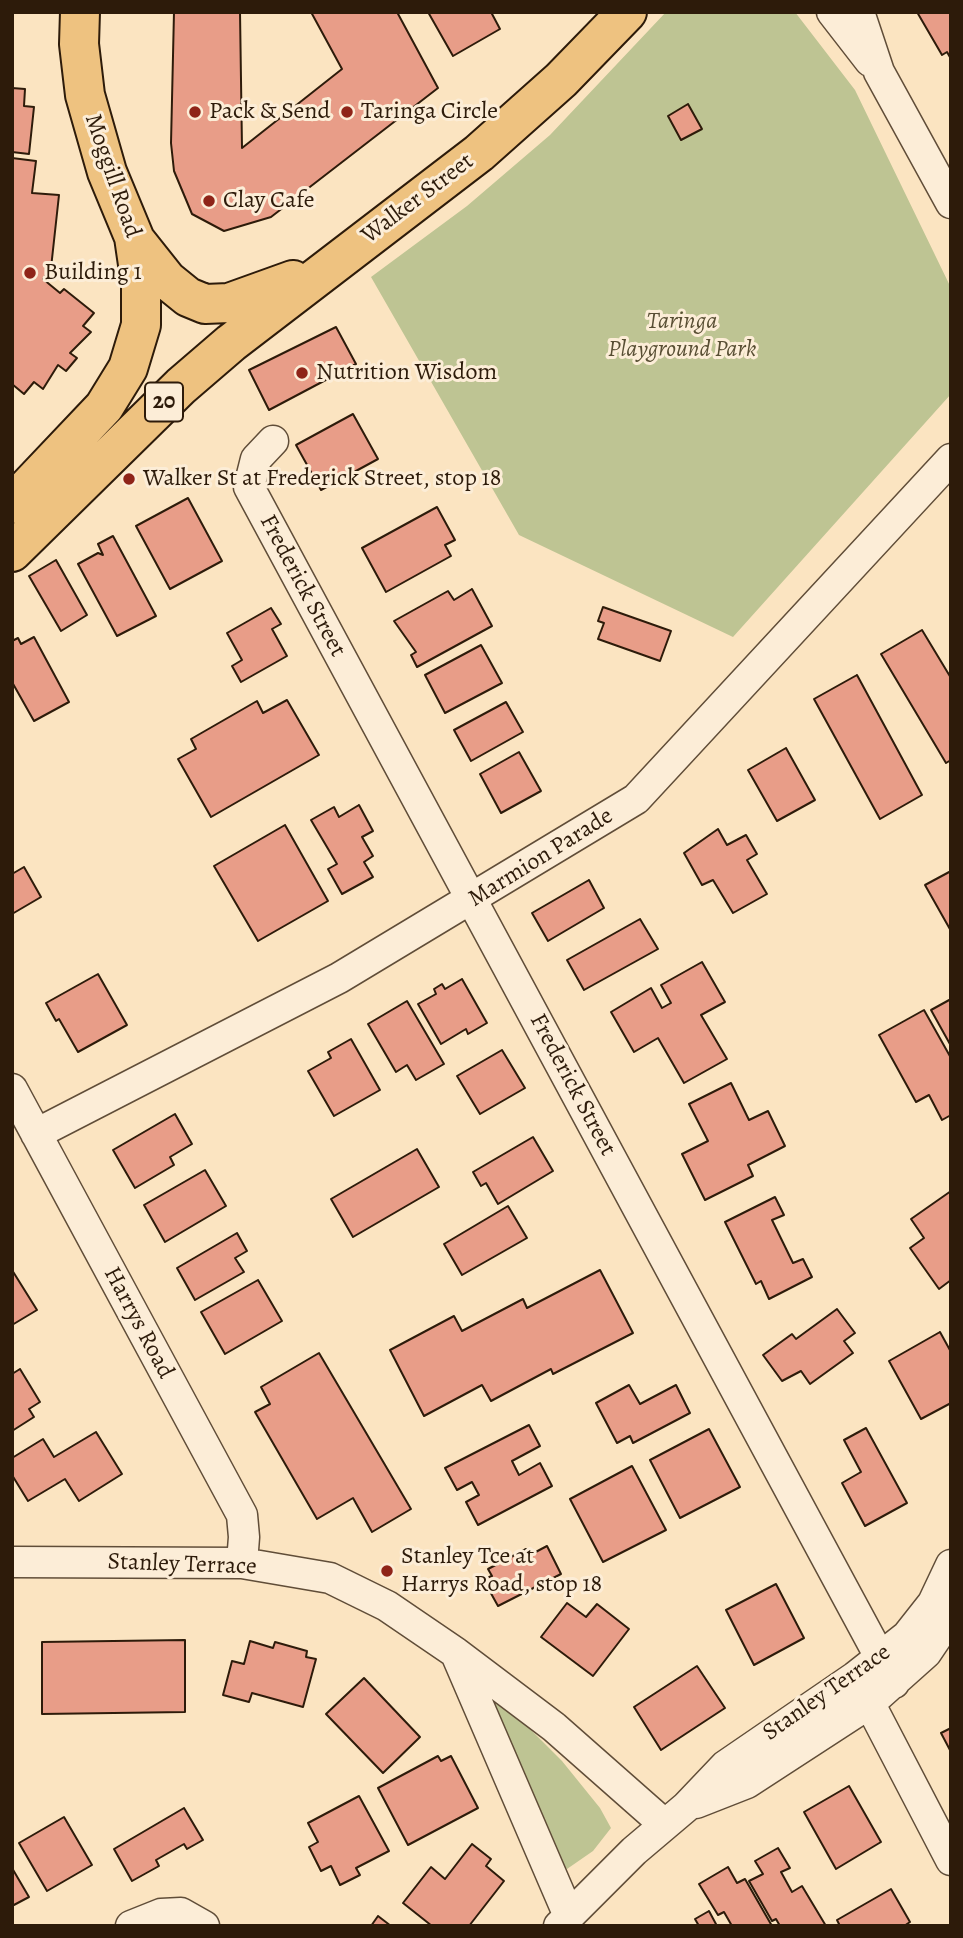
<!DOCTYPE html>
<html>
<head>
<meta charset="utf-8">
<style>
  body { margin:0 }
  #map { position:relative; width:963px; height:1938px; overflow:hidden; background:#fbe4c1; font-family:Alegreya,serif }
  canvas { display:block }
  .frame { position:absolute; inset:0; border:14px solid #2d1b0a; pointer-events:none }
</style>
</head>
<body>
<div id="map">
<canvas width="963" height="1938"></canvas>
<div class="frame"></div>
</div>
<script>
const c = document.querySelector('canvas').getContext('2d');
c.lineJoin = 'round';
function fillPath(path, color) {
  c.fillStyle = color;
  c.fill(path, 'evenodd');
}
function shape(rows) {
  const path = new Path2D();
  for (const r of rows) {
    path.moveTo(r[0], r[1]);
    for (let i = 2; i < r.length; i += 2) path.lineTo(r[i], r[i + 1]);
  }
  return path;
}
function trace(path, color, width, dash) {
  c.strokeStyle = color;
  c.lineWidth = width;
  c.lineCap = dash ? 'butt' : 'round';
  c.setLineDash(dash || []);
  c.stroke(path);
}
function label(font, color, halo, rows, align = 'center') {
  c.font = font + ' Alegreya,serif';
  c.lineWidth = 6;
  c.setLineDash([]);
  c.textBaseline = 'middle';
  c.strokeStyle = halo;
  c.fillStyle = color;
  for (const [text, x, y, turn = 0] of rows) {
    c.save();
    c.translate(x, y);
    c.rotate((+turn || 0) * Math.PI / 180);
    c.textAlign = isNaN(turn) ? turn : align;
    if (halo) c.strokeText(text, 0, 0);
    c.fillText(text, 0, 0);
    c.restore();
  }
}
fillPath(shape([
  [666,12,795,12,855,90,951,288,951,394,733,637,519,535,371,277,467,206,550,135],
  [496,1704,506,1705,562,1761,600,1808,611,1828,593,1851,567,1869,557,1861,493,1712]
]), '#bec493');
const building = shape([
  [174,12,240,12,242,148,342,69,311,12,397,12,438,88,271,217,224,231,192,214,174,171,171,143,174,12],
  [428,12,491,12,500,29,453,56,428,12],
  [917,12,951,12,951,59,947,52,942,55,917,12],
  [12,88,25,89,24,106,34,107,29,154,12,152,12,88],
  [688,104,702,129,681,140,668,116,688,104],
  [12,158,36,161,32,193,59,195,51,268,43,279,60,293,64,289,94,313,83,326,91,332,70,353,77,358,66,371,58,365,43,389,34,382,24,394,12,384,12,158],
  [336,327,356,364,269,410,249,370,336,327],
  [353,414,378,459,321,490,296,445,353,414],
  [188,498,222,561,170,589,136,526,188,498],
  [437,507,455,540,445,545,451,556,386,592,362,548,437,507],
  [113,536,156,616,117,636,78,564,98,553,103,555,98,544,113,536],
  [56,560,87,615,61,631,29,576,56,560],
  [472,589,492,626,417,667,411,655,416,652,394,621,448,591,454,600,472,589],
  [603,607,671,631,660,661,598,639,604,623,598,621,603,607],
  [271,608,281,624,272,629,287,656,241,682,232,666,242,660,227,633,271,608],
  [922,630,951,678,951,760,946,763,881,654,922,630],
  [34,637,69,702,34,721,12,682,12,641,18,638,21,644,34,637],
  [481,645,502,683,445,713,425,675,481,645],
  [857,675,922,795,880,819,814,699,857,675],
  [287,700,319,755,211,817,178,759,196,749,191,739,257,701,263,713,287,700],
  [506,702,523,732,471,761,454,730,506,702],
  [786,748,815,800,777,821,748,770,786,748],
  [519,752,541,791,501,813,480,774,519,752],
  [359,805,373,831,362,837,373,856,364,862,373,877,342,894,328,869,337,864,311,820,334,807,339,817,359,805],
  [285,825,328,901,258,941,214,866,285,825],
  [718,829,727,845,746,835,757,854,747,860,767,894,733,913,713,880,702,885,684,853,718,829],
  [24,867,41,897,12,914,12,874,24,867],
  [951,871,951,931,925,885,951,871],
  [589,880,604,908,548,941,532,913,589,880],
  [640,919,658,949,584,990,567,960,640,919],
  [702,962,725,1002,701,1015,727,1059,684,1083,658,1038,634,1052,611,1012,651,988,662,1008,671,1003,661,985,702,962],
  [98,974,127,1025,78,1052,59,1019,56,1021,46,1003,98,974],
  [462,979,487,1023,468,1034,466,1029,441,1044,418,1004,436,994,434,989,442,984,445,989,462,979],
  [951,999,951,1046,931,1010,951,999],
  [407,1001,444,1064,416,1080,407,1065,396,1072,368,1024,407,1001],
  [924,1010,951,1058,951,1115,942,1120,929,1095,916,1102,879,1035,924,1010],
  [351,1039,380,1090,334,1116,308,1071,331,1058,328,1052,351,1039],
  [502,1050,525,1088,480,1114,457,1076,502,1050],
  [731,1083,749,1120,768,1111,785,1146,748,1165,753,1176,705,1200,682,1154,708,1141,689,1104,731,1083],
  [175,1114,192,1144,170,1157,174,1165,135,1188,113,1150,175,1114],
  [533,1137,553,1171,498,1204,486,1183,481,1186,473,1172,533,1137],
  [417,1149,439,1187,353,1237,331,1199,417,1149],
  [205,1170,226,1206,165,1242,144,1205,205,1170],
  [951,1191,951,1280,939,1289,910,1248,924,1238,911,1219,951,1191],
  [775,1197,784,1215,772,1220,793,1263,803,1259,812,1277,769,1299,761,1281,756,1284,725,1222,775,1197],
  [508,1206,527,1238,462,1275,444,1244,508,1206],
  [237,1233,247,1251,235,1258,244,1272,195,1300,177,1268,237,1233],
  [12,1270,37,1310,12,1325,12,1270],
  [600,1270,633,1333,553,1374,551,1369,491,1401,482,1385,424,1416,390,1350,454,1316,462,1331,523,1299,527,1308,600,1270],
  [258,1280,282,1321,225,1354,201,1312,258,1280],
  [837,1309,855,1333,844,1341,853,1353,810,1384,801,1371,782,1381,763,1355,792,1334,796,1339,837,1309],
  [940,1332,951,1352,951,1403,921,1419,889,1361,940,1332],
  [319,1353,411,1509,372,1532,353,1498,317,1519,255,1412,270,1404,261,1387,319,1353],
  [20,1369,40,1402,29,1409,34,1417,12,1431,12,1374,20,1369],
  [629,1385,640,1404,676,1385,690,1413,633,1443,630,1436,617,1443,596,1403,629,1385],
  [529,1425,540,1446,512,1461,519,1475,540,1463,552,1486,478,1525,466,1502,479,1495,472,1482,457,1490,445,1468,529,1425],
  [866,1428,907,1503,865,1526,842,1483,861,1472,844,1440,866,1428],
  [709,1429,740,1487,680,1518,650,1460,709,1429],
  [96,1432,122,1474,79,1501,65,1479,28,1501,12,1475,12,1458,43,1439,54,1457,96,1432],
  [632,1466,666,1530,603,1562,570,1499,632,1466],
  [547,1546,561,1574,498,1606,483,1579,492,1576,488,1569,526,1549,530,1555,547,1546],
  [776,1584,804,1638,754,1665,726,1610,776,1584],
  [567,1603,586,1617,597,1604,629,1629,593,1676,541,1637,567,1603],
  [185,1640,185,1712,42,1714,42,1642,185,1640],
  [250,1641,273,1648,275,1642,307,1651,306,1657,316,1659,303,1707,252,1693,249,1702,223,1695,232,1661,244,1664,250,1641],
  [697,1666,725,1708,661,1750,634,1707,697,1666],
  [364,1678,420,1737,383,1773,326,1714,364,1678],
  [951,1728,951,1752,941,1733,951,1728],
  [438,1756,441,1761,451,1756,478,1808,408,1845,378,1788,438,1756],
  [849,1786,881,1842,836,1869,804,1812,849,1786],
  [359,1796,389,1851,356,1868,360,1875,340,1885,331,1866,321,1871,309,1847,318,1842,308,1823,359,1796],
  [184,1808,203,1840,187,1849,184,1844,156,1860,159,1866,132,1881,114,1849,184,1808],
  [64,1817,92,1865,47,1891,19,1843,64,1817],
  [472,1844,491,1859,486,1866,504,1881,469,1926,432,1926,403,1903,431,1867,445,1879,472,1844],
  [778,1848,790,1868,781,1872,792,1892,802,1886,826,1926,780,1926,776,1919,772,1921,749,1881,763,1874,755,1861,778,1848],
  [728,1867,737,1883,745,1879,772,1926,732,1926,724,1912,718,1915,699,1884,728,1867],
  [12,1868,29,1897,12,1906,12,1868],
  [891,1889,910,1922,904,1926,840,1926,837,1920,891,1889],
  [709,1911,717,1926,699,1926,695,1919,709,1911],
  [378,1916,391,1926,371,1926,378,1916]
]);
fillPath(building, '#e89d88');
trace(building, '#2d1b0a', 2);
const minor = shape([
  [832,12,870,61],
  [859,12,879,72,951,203],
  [273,441,256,459,249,487,894,1683],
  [12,1089,242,1515,244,1537,242,1563],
  [36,1134,339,978,636,799,951,459],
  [12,1562,242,1563,330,1578,387,1606,456,1653,554,1727,664,1824],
  [457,1656,569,1916],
  [861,1687,951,1860],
  [696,1803,747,1783,870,1703,926,1653,951,1616],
  [131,1926,161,1914,181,1913,204,1926],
  [559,1926,634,1851,686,1807,725,1766,855,1677,907,1636,933,1603,951,1565]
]);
const highway = shape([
  [136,241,167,280,188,297,205,304,229,303,293,280],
  [12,504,104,407,128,368,141,325,141,285,134,237,107,172,85,95,79,44,80,12],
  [12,552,181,386,231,343,479,153,561,80,627,12]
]);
trace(minor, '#604d38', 33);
trace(highway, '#2d1b0a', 42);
trace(minor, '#fcedd7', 30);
trace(highway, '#eec280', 38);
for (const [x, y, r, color] of [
  [195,112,7,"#8f2418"],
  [347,112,7,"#8f2418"],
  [209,201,7,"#8f2418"],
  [30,273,7,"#8f2418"],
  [302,373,7,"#8f2418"],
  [129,479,7,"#8f2418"],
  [387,1571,7,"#8f2418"]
]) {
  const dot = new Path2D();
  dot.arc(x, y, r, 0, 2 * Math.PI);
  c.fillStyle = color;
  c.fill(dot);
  trace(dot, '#fcedd7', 2.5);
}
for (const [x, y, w] of [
  [164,402,38]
]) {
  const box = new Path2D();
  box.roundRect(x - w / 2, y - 19.5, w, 39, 5);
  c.fillStyle = '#fcedd7';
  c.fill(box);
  trace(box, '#2d1b0a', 2);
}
label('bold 23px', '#2d1b0a', null, [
  ["20",164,402]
]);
label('24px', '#2d1b0a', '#fcedd7', [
  ["Pack & Send",209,112],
  ["Taringa Circle",361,112],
  ["Clay Cafe",223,201],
  ["Building 1",44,273],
  ["Nutrition Wisdom",316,373],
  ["Walker St at Frederick Street, stop 18",143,479],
  ["Stanley Tce at",401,1557],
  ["Harrys Road, stop 18",401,1585]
], 'left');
label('24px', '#2d1b0a', '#fcedd7', [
  ["Moggill Road",112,176,71],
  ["Walker Street",418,199,-37],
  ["Frederick Street",302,586,62],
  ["Marmion Parade",541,858,-32],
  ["Frederick Street",572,1085,62],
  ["Harrys Road",138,1323,62],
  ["Stanley Terrace",182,1565,2],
  ["Stanley Terrace",827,1693,-35]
]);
label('italic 24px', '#584e33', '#fcedd7', [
  ["Taringa",682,322],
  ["Playground Park",682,350]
]);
</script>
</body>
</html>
